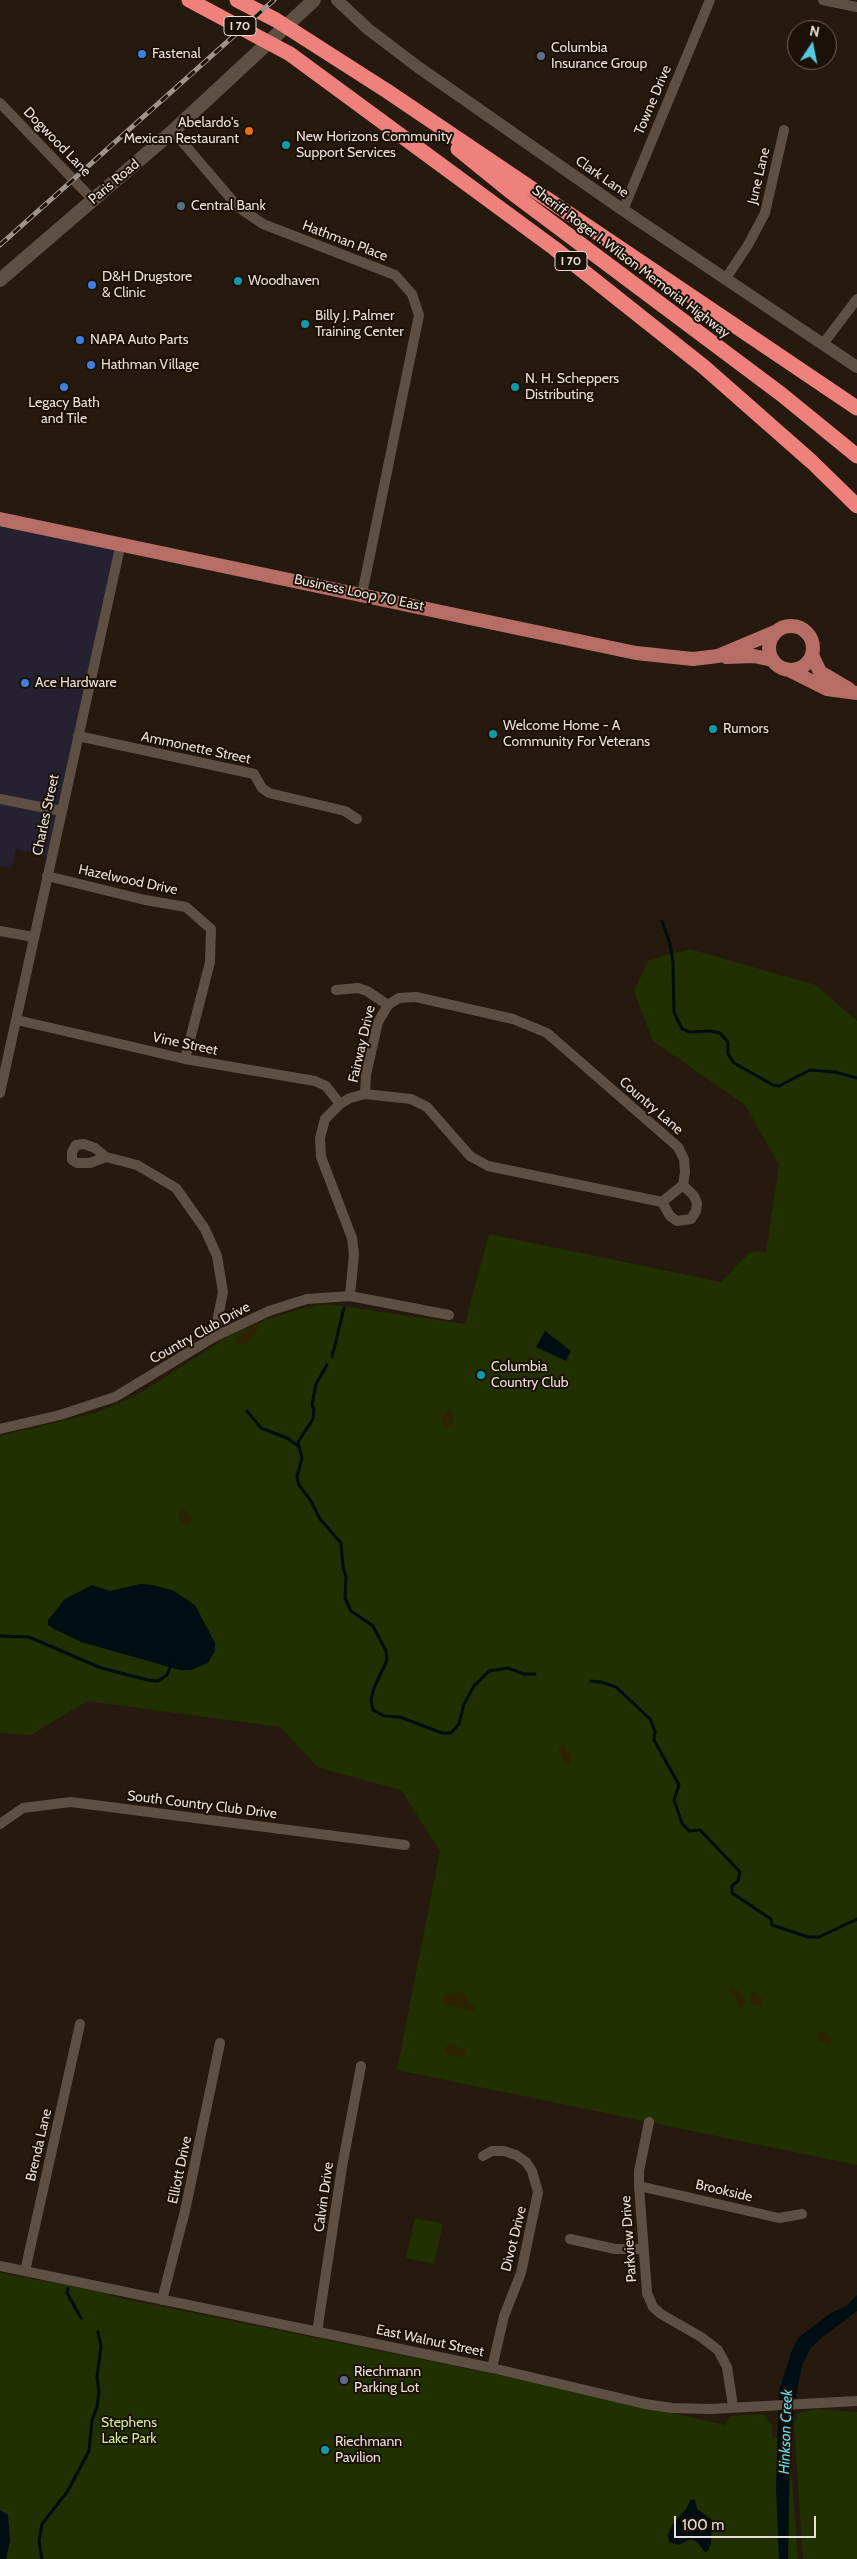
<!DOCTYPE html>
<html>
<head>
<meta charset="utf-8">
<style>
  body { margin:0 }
  #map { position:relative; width:857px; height:2559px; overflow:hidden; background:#261a0f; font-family:Cabin,sans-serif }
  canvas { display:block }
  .north { position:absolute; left:787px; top:20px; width:50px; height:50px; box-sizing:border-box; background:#1c1106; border:1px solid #6d635a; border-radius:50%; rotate:11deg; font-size:14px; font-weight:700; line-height:20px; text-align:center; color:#e7dfd8 }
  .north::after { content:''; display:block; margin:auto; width:18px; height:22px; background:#55cadf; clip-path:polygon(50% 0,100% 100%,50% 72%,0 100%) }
  .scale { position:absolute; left:674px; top:2516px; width:142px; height:22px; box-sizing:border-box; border:2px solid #e7dfd8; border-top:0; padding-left:6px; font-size:15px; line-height:18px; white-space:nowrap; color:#e7dfd8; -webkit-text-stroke:4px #1c1106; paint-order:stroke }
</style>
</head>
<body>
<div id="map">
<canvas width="857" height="2559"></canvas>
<div class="north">N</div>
<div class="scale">100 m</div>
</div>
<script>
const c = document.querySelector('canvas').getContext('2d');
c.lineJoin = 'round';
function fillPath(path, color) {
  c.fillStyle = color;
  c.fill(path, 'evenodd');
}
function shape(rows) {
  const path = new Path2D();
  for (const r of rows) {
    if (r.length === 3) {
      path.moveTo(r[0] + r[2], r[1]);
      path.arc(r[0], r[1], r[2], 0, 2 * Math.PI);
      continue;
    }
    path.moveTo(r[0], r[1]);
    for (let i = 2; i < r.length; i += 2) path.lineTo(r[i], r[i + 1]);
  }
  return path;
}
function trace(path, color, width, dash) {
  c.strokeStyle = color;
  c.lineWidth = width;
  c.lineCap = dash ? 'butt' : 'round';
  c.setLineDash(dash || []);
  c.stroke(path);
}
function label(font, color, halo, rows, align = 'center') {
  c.font = font + ' Cabin,sans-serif';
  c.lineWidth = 4;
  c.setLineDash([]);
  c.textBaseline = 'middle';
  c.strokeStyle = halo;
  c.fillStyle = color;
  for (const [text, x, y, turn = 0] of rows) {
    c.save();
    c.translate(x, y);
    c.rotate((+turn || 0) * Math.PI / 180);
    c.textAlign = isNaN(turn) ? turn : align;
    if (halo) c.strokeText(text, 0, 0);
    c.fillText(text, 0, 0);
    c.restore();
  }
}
fillPath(shape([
  [0,520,119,544,48,856,16,849,12,868,0,866]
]), '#252131');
fillPath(shape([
  [690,949,816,985,857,1021,857,2165,397,2070,440,1851,401,1790,319,1768,280,1727,87,1701,31,1735,0,1733,0,1436,95,1413,134,1397,227,1337,263,1321,303,1308,327,1304,465,1324,489,1234,721,1282,749,1253,758,1251,766,1253,779,1165,745,1105,653,1041,634,991,649,960],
  [415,2218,443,2224,434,2264,406,2258],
  [0,2273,110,2293,110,2296,513,2378,725,2425,730,2416,763,2414,772,2426,772,2436,789,2440,798,2559,0,2559],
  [819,2409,857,2412,857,2559,803,2559,794,2424,798,2413]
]), '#213000');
fillPath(shape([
  [254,1325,257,1326,258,1329,249,1342,241,1345,235,1343,238,1335],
  [452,1409,453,1424,445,1428,441,1421,448,1410],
  [182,1507,192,1517,190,1525,186,1525,180,1521,179,1512],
  [562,1745,566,1747,571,1756,570,1765,565,1765,558,1750],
  [731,1985,744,1996,747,2003,743,2008,738,2007,736,1998,729,1992,728,1989],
  [462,1991,468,2002,475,2007,475,2012,441,2003,445,1994],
  [751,1992,757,1992,762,1999,762,2006,751,2005,749,1995],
  [822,2031,833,2038,830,2045,816,2040,818,2032],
  [450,2043,465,2050,465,2055,460,2057,446,2054,445,2048]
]), '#2c2303');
fillPath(shape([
  [545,1331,571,1351,566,1361,536,1347],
  [140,1584,153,1585,174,1591,195,1605,215,1643,215,1651,208,1663,191,1670,180,1670,81,1642,54,1629,48,1625,48,1620,65,1599,92,1585,110,1591],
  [857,2295,857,2311,820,2339,811,2348,802,2365,794,2408,790,2450,788,2559,779,2559,776,2488,779,2391,792,2350,799,2337,831,2313,846,2306],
  [691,2499,695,2500,697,2509,712,2520,711,2543,708,2551,705,2552,698,2543,691,2539,679,2545,669,2542,668,2535,672,2525,686,2509],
  [0,2510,8,2515,10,2541,6,2559,0,2559]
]), '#000d12');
trace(shape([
  [662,921,670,944,673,962,674,1012,682,1029,690,1032,710,1031,720,1033,728,1042,728,1054,734,1063,773,1085,779,1086,810,1070,835,1072,857,1078],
  [332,1357,344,1308],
  [327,1365,316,1384,312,1405,314,1409,313,1419,298,1442,302,1458,297,1477,299,1485,311,1501,320,1519,341,1543,343,1567,346,1577,345,1598,351,1611,373,1626,386,1651,387,1660,374,1688,371,1700,373,1710,384,1716,400,1717,442,1733,451,1733,459,1724,464,1704,474,1686,489,1671,508,1668,524,1674,535,1674],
  [247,1411,261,1428,287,1438,298,1446],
  [0,1636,29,1637,101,1668,148,1680,158,1681,167,1675,171,1665],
  [591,1681,601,1682,616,1687,650,1719,655,1731,654,1740,679,1785,674,1800,682,1823,689,1831,700,1830,703,1833,740,1872,738,1881,732,1886,732,1893,771,1919,772,1925,808,1937,819,1937,857,1919],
  [68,2288,67,2293,81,2318],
  [42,2559,39,2541,42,2524,67,2492,89,2451,92,2420,97,2407,99,2392,97,2377,101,2346,98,2332]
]), '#000d12', 3);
trace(shape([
  [823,0,857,7],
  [0,103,93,200],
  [173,131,238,207,263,224,395,275,412,294,419,315,362,594],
  [623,210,710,0],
  [726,278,748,245,765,213,784,130],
  [823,344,857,299],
  [78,736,254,774,262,788,269,793,345,811,357,819],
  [0,799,61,811],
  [47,876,145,900,186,907,211,929,210,962,185,1059],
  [0,931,33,937],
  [336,990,358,988,367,991,388,1005],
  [17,1020,185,1059,315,1081,326,1086,340,1104],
  [0,1093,121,543],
  [106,1157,95,1148,84,1144,76,1145,72,1152,72,1160,77,1163,90,1163,106,1157,137,1165,176,1188,205,1229,217,1256,223,1292,214,1337],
  [662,1202,670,1216,677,1221,691,1219,696,1211,697,1203,694,1196,683,1185],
  [350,1296,354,1254,352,1238,321,1157,320,1138,325,1119,340,1104,350,1098,365,1094,411,1099,427,1107,470,1156,488,1166,662,1202,683,1185,685,1172,684,1159,678,1147,547,1033,513,1019,416,997,399,998,388,1005,378,1022,366,1075,365,1094],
  [0,1429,60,1415,115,1397,214,1337,269,1311,307,1299,350,1296,449,1315],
  [0,1824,23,1808,71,1802,405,1845],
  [649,2122,639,2171,639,2186,647,2293,653,2307,661,2314,701,2337,718,2350,727,2367,733,2406],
  [483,2156,492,2151,504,2151,516,2155,526,2162,532,2171,538,2192,521,2273,504,2316,492,2368],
  [639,2186,779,2218,802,2214],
  [570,2239,615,2249,643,2249],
  [0,2266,492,2368,645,2404,672,2408,710,2409,857,2401],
  [25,2271,80,2024],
  [162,2300,185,2211,220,2043],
  [317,2332,342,2167,361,2066]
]), '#5d5043', 10);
trace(shape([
  [337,0,368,29,418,67,623,210,857,367]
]), '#5d5043', 12);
trace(shape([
  [0,280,173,131,314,0]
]), '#5d5043', 14);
trace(shape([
  [0,519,636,653,693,659,718,656,775,632],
  [791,648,22],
  [812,655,820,672,849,689],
  [726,657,754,656,772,660],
  [789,670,827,689,857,693]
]), '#b56d66', 14);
trace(shape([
  [189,0,290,54,554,248,704,367,812,462,857,506],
  [237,0,276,20,387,91,857,408],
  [458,149,511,192,781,394,857,456]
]), '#ef817d', 15);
const rail = shape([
  [0,245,274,0]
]);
trace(rail, '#9d948b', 5);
trace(rail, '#1c1106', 3, [9]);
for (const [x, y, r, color] of [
  [142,54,5,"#3f7fe0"],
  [541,56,5,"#5c6f8a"],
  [249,131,5,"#e8710a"],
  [286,145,5,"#0f9aa8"],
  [181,206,5,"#5c6f8a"],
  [238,281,5,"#0f9aa8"],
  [92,285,5,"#3f7fe0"],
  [305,324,5,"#0f9aa8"],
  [80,340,5,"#3f7fe0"],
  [91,365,5,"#3f7fe0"],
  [64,387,5,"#3f7fe0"],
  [515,387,5,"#0f9aa8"],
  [25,683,5,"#3f7fe0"],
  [713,729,5,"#0f9aa8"],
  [493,734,5,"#0f9aa8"],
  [481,1375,5,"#0f9aa8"],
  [344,2380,5,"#5c6f8a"],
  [325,2450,5,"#0f9aa8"]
]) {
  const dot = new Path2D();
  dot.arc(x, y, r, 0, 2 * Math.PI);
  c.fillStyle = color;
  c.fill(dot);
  trace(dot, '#1c1106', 2);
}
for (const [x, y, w] of [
  [240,26,32],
  [571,261,32]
]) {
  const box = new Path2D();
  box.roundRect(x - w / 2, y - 9.5, w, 19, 4);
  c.fillStyle = '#1c1106';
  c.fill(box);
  trace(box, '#e7dfd8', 1);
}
label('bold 12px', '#e7dfd8', null, [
  ["I 70",240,26],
  ["I 70",571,261]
]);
label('14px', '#e7dfd8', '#1c1106', [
  ["Columbia",551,48],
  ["Insurance Group",551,64],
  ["Fastenal",152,54],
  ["Abelardo's",239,123,"right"],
  ["Mexican Restaurant",239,139,"right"],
  ["New Horizons Community",296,137],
  ["Support Services",296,153],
  ["Central Bank",191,206],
  ["D&H Drugstore",102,277],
  ["& Clinic",102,293],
  ["Woodhaven",248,281],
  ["Billy J. Palmer",315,316],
  ["Training Center",315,332],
  ["NAPA Auto Parts",90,340],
  ["Hathman Village",101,365],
  ["N. H. Scheppers",525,379],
  ["Distributing",525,395],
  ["Legacy Bath",64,403,"center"],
  ["and Tile",64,419,"center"],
  ["Ace Hardware",35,683],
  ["Welcome Home - A",503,726],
  ["Community For Veterans",503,742],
  ["Rumors",723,729],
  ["Columbia",491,1367],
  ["Country Club",491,1383],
  ["Riechmann",354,2372],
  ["Parking Lot",354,2388],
  ["Riechmann",335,2442],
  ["Pavilion",335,2458]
], 'left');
label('14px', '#e7dfd8', '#1c1106', [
  ["Towne Drive",653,100,-67],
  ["Dogwood Lane",57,142,46],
  ["June Lane",759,176,-77],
  ["Clark Lane",602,177,35],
  ["Paris Road",114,182,-40],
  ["Hathman Place",345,241,21],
  ["Sheriff Roger I. Wilson Memorial Highway",631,262,37],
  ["Business Loop 70 East",359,593,12],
  ["Ammonette Street",196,748,12],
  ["Charles Street",46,815,-78],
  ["Hazelwood Drive",128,880,12],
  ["Vine Street",185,1044,12],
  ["Fairway Drive",362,1044,-77],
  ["Country Lane",651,1106,41],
  ["Country Club Drive",200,1333,-29],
  ["South Country Club Drive",202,1805,7],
  ["Brenda Lane",39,2145,-77],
  ["Elliott Drive",180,2170,-78],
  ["Brookside",724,2191,13],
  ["Calvin Drive",324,2197,-82],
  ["Divot Drive",514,2239,-76],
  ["Parkview Drive",629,2239,-94],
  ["East Walnut Street",430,2341,12]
]);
label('14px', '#cbeb9b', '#1c1106', [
  ["Stephens",129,2423],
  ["Lake Park",129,2439]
]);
label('italic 15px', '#67dcf1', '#1c1106', [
  ["Hinkson Creek",786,2432,-88]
]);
</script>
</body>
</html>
